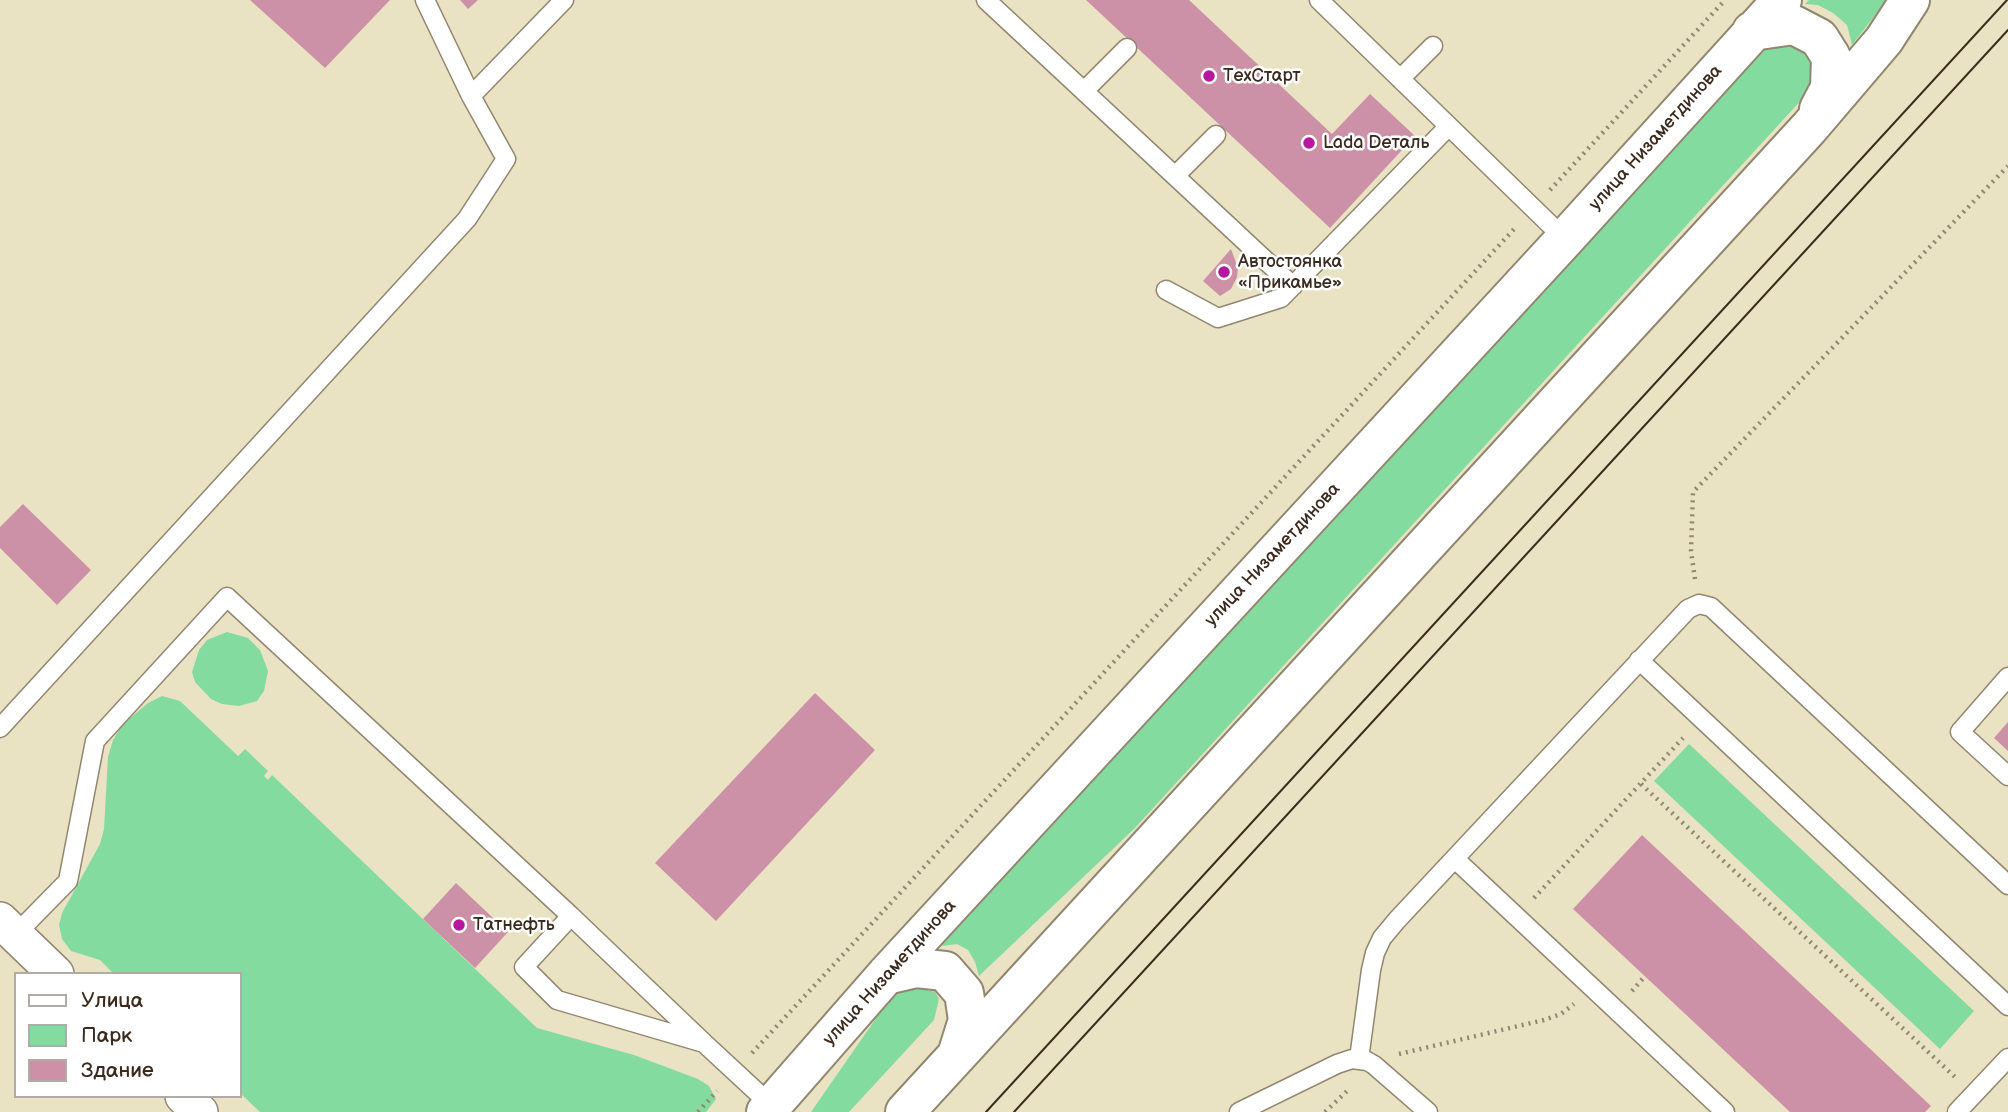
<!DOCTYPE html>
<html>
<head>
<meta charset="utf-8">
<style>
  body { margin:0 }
  #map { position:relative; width:2008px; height:1112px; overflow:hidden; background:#e9e3c3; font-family:"Balsamiq Sans",sans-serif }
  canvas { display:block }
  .legend { position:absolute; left:14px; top:972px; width:228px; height:126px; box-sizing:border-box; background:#fff; border:2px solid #b1aaa5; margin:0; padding:9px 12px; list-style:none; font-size:21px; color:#3b2a1e }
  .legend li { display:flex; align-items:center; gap:14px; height:35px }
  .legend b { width:35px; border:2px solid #b1aaa5 }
</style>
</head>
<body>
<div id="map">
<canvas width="2008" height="1112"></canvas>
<ul class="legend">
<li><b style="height:9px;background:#fff"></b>Улица</li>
<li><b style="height:19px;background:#84db9f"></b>Парк</li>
<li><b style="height:19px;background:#cd91a7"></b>Здание</li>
</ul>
</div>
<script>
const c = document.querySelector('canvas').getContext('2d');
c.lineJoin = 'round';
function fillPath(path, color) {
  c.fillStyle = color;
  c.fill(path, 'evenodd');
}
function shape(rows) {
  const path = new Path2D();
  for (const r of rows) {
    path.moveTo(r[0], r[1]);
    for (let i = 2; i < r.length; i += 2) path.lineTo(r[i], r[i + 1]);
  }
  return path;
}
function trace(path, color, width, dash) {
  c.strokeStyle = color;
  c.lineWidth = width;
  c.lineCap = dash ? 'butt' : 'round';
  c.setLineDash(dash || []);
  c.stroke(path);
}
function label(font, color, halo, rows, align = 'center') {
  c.font = font + ' "Balsamiq Sans",sans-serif';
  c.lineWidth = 5;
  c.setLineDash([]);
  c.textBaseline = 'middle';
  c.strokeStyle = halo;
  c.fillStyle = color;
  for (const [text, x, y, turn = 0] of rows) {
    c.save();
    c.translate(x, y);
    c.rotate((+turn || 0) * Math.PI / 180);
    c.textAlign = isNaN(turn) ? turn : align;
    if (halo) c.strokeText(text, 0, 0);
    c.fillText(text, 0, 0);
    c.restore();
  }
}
fillPath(shape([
  [1809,0,1887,0,1852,45,1847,25,1833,13,1818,5,1805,4],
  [1784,42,1809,56,1816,67,1815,85,1134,829,979,976,975,962,968,950,957,944,942,946,944,938,1768,44],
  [227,632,248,638,260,650,268,671,264,691,257,701,239,706,222,704,211,699,195,682,192,672,199,650,207,640],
  [162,696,180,701,238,756,245,749,268,771,264,776,268,780,272,775,537,1028,634,1055,698,1079,709,1086,716,1099,706,1112,260,1112,240,1093,240,974,114,974,100,960,71,951,62,939,59,925,62,913,100,844,104,829,108,757,113,740,122,725,148,703],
  [1689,744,1974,1011,1940,1049,1654,781],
  [903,984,932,986,939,999,934,1020,849,1112,811,1112,879,1014]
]), '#84db9f');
fillPath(shape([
  [250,0,390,0,325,68],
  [460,0,478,0,468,9],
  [1086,0,1189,0,1332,134,1370,94,1415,136,1330,228],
  [1231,249,1238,268,1237,277,1231,289,1220,296,1203,281],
  [23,504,91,570,57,605,0,548,0,527],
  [815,693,875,750,716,921,655,863],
  [2008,722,2008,751,1994,738],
  [1642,835,1931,1106,1925,1112,1790,1112,1573,909],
  [456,883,508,932,475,968,423,919]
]), '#cd91a7');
const lane = shape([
  [986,0,1293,286],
  [1319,0,1565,239],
  [1400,79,1433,46],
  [1084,91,1127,48],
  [471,96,564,0],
  [1175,176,1216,135],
  [1166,290,1218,318,1281,298,1448,127],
  [1639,660,2008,1006],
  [2008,677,1960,732,2008,776],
  [0,728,467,219,506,159,471,96,425,0],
  [1455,859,1725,1112],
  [15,935,68,881,95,741,227,597,571,916],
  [704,1043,557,1000,524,967,571,916,704,1043,772,1106],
  [1359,1059,1371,970,1375,953,1382,938,1397,920,1688,609,1699,604,1711,607,2008,885],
  [1239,1112,1337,1064,1352,1059,1367,1061,1374,1065,1428,1112],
  [1957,1112,2008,1058]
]);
const street = shape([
  [0,920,56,974],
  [183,1096,200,1112]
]);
const primary = shape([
  [1752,31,1794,25,1819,38,1831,57,1830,88,1819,109],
  [886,975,916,968,945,971,964,993,968,1020,957,1055],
  [766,1112,886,975,1565,239,1782,0],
  [905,1112,1809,128,1884,40,1910,0]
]);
trace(lane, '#928670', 21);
trace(street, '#928670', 38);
trace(primary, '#928670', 42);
trace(shape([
  [1550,190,1725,0],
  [1695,579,1691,551,1693,492,2008,166],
  [1641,784,1955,1077],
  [1534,898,1683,738],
  [1632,991,1645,976],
  [752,1053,1516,227],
  [1399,1054,1544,1020,1561,1014,1574,1004],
  [698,1112,717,1091],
  [1325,1112,1347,1091]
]), '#928670', 4.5, [2, 5]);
trace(lane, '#fff', 18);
trace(street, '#fff', 35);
trace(primary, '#fff', 38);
trace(shape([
  [986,1112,2007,0],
  [1014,1112,2008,30]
]), '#3b2a1e', 2);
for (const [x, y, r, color] of [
  [1209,76,7,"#b5179e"],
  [1309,143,7,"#b5179e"],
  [1224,272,7,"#b5179e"],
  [459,925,7,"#b5179e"]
]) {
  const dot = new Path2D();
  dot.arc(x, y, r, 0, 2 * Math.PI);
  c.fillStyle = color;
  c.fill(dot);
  trace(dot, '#fff', 2.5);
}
label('18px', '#3b2a1e', '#fff', [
  ["ТехСтарт",1223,76],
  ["Lada Dеталь",1323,143],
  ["Автостоянка",1238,262],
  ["«Прикамье»",1238,283],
  ["Татнефть",473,925]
], 'left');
label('18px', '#3b2a1e', '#fff', [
  ["улица Низаметдинова",1656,138,-48],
  ["улица Низаметдинова",1273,555,-47],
  ["улица Низаметдинова",890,973,-48]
]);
</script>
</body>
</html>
